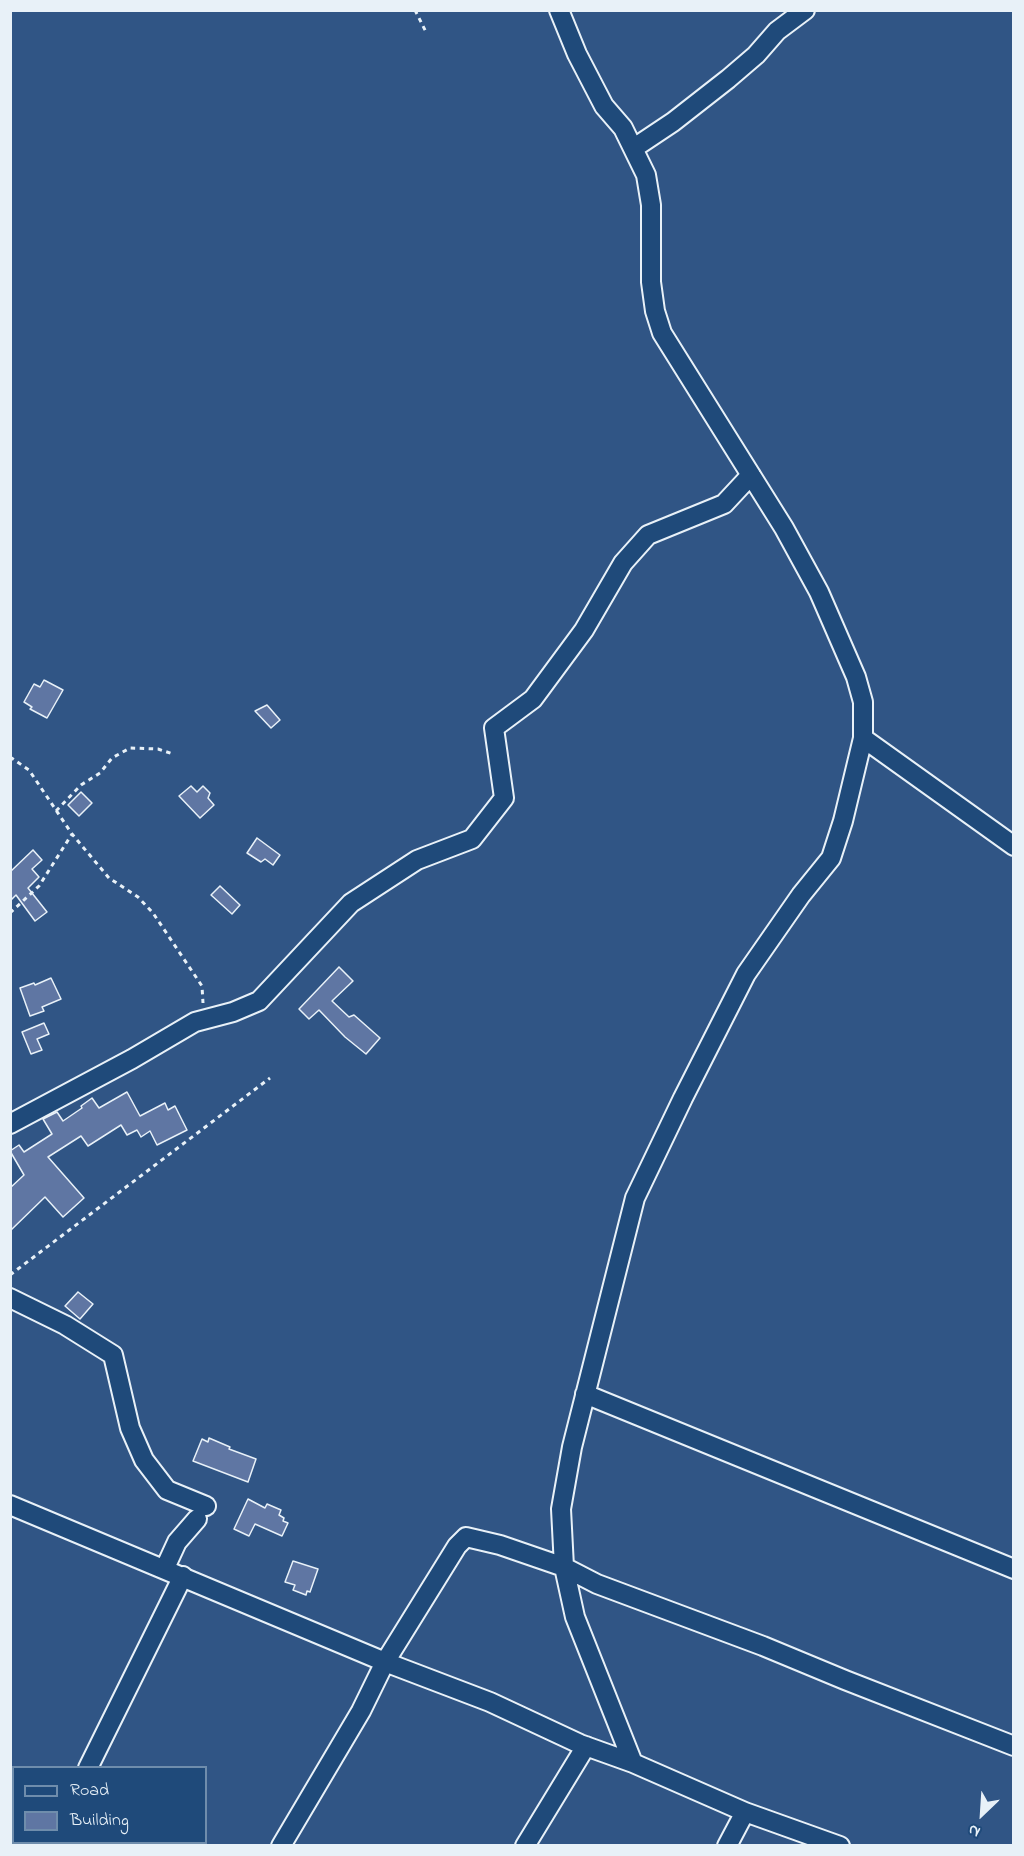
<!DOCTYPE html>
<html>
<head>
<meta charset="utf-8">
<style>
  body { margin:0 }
  #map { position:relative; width:1024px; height:1856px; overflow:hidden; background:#305585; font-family:"Indie Flower",sans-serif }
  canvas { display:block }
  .frame { position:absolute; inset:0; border:12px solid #e8f1f8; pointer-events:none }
  .legend { position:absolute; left:12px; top:1766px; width:195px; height:78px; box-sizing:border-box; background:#1f4a7a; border:2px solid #6f8dac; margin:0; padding:8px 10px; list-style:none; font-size:18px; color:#e8f1f8 }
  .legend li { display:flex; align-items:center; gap:12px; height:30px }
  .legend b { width:30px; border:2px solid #6f8dac }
  .north { position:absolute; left:952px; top:1784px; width:60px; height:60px; -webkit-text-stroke:4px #1f4a7a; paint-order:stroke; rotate:205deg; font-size:16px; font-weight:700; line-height:24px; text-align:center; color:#e8f1f8 }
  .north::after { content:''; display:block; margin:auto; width:21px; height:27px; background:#e8f1f8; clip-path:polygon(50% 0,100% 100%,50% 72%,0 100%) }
</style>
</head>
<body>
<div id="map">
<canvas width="1024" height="1856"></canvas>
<div class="frame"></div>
<ul class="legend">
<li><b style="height:8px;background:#1f4a7a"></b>Road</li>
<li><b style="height:16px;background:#5f76a3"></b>Building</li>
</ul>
<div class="north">N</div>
</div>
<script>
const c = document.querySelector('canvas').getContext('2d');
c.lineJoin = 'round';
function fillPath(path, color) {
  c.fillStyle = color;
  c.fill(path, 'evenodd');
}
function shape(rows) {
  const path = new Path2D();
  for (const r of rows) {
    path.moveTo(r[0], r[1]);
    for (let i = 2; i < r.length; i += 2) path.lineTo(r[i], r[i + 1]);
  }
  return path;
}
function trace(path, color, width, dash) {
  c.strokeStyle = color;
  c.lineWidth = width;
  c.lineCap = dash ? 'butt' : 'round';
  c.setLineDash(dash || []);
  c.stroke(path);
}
const building = shape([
  [44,680,63,690,47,718,30,709,32,707,24,702,34,684,40,687,44,680],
  [267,705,280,720,271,728,255,711,267,705],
  [191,786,197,792,203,786,210,793,208,798,214,805,200,818,179,796,191,786],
  [81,792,92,803,79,816,68,805,81,792],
  [257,838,280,855,273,865,265,859,261,862,247,853,257,838],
  [33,850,42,860,32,869,39,877,28,888,47,912,35,921,16,895,10,901,10,872,33,850],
  [220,886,240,905,232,914,211,895,220,886],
  [339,967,353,981,332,1001,349,1017,354,1015,380,1038,366,1054,345,1037,319,1010,309,1019,299,1009,339,967],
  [51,978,61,999,42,1007,44,1011,30,1016,20,988,34,983,35,985,51,978],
  [44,1023,49,1034,37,1039,42,1050,31,1054,22,1032,44,1023],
  [127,1092,140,1116,165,1103,168,1110,175,1106,187,1130,157,1145,150,1131,141,1137,137,1130,127,1135,121,1125,88,1146,81,1136,48,1157,84,1198,63,1217,45,1197,10,1231,10,1188,24,1175,10,1151,19,1145,24,1152,52,1134,43,1119,57,1112,63,1121,82,1108,81,1106,92,1098,99,1108,127,1092],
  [78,1292,93,1304,80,1319,65,1306,78,1292],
  [209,1438,230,1447,229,1449,256,1459,248,1482,193,1461,202,1439,208,1442,209,1438],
  [248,1499,265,1508,267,1504,281,1510,279,1515,284,1518,283,1521,288,1523,282,1536,255,1524,249,1536,234,1529,248,1499],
  [293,1561,318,1569,310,1592,307,1591,306,1595,293,1590,295,1585,285,1582,293,1561]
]);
fillPath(building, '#5f76a3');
trace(building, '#e8f1f8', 1.5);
const minor = shape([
  [559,10,577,54,604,106,623,128,646,175,651,205,651,282,655,311,662,333,784,528,819,592,856,677,863,702,863,738,843,821,831,858,801,895,746,974,683,1098,635,1198,572,1447,561,1509,564,1567,575,1617,633,1763],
  [634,148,673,122,728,79,756,55,777,31,805,10],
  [863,738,1014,846],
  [10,1124,132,1059,195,1022,233,1012,259,1001,351,903,417,860,472,839,504,798,494,728,533,699,584,630,623,563,648,535,724,504,751,475],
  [10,1298,65,1325,113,1355,130,1428,144,1460,167,1490,206,1506],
  [585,1394,1014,1569],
  [10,1505,385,1662,490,1702,580,1744,633,1763,745,1812,840,1846],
  [165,1568,177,1542,197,1519],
  [88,1768,183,1576],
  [52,1846,53,1842],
  [281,1846,361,1711,385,1662,457,1546,466,1537,500,1545,564,1567,597,1584,763,1646,845,1680,1014,1746],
  [525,1846,586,1746],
  [727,1846,745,1812]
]);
trace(minor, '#e8f1f8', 22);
trace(shape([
  [415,10,427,34],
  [10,757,29,770,72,834,109,878,138,897,153,913,202,986,203,1003],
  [56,811,81,785,100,773,112,758,130,748,158,749,173,754],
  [10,913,39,886,72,834],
  [10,1275,270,1078]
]), '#e8f1f8', 3, [4.5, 4.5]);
trace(minor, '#1f4a7a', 18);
</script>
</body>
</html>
